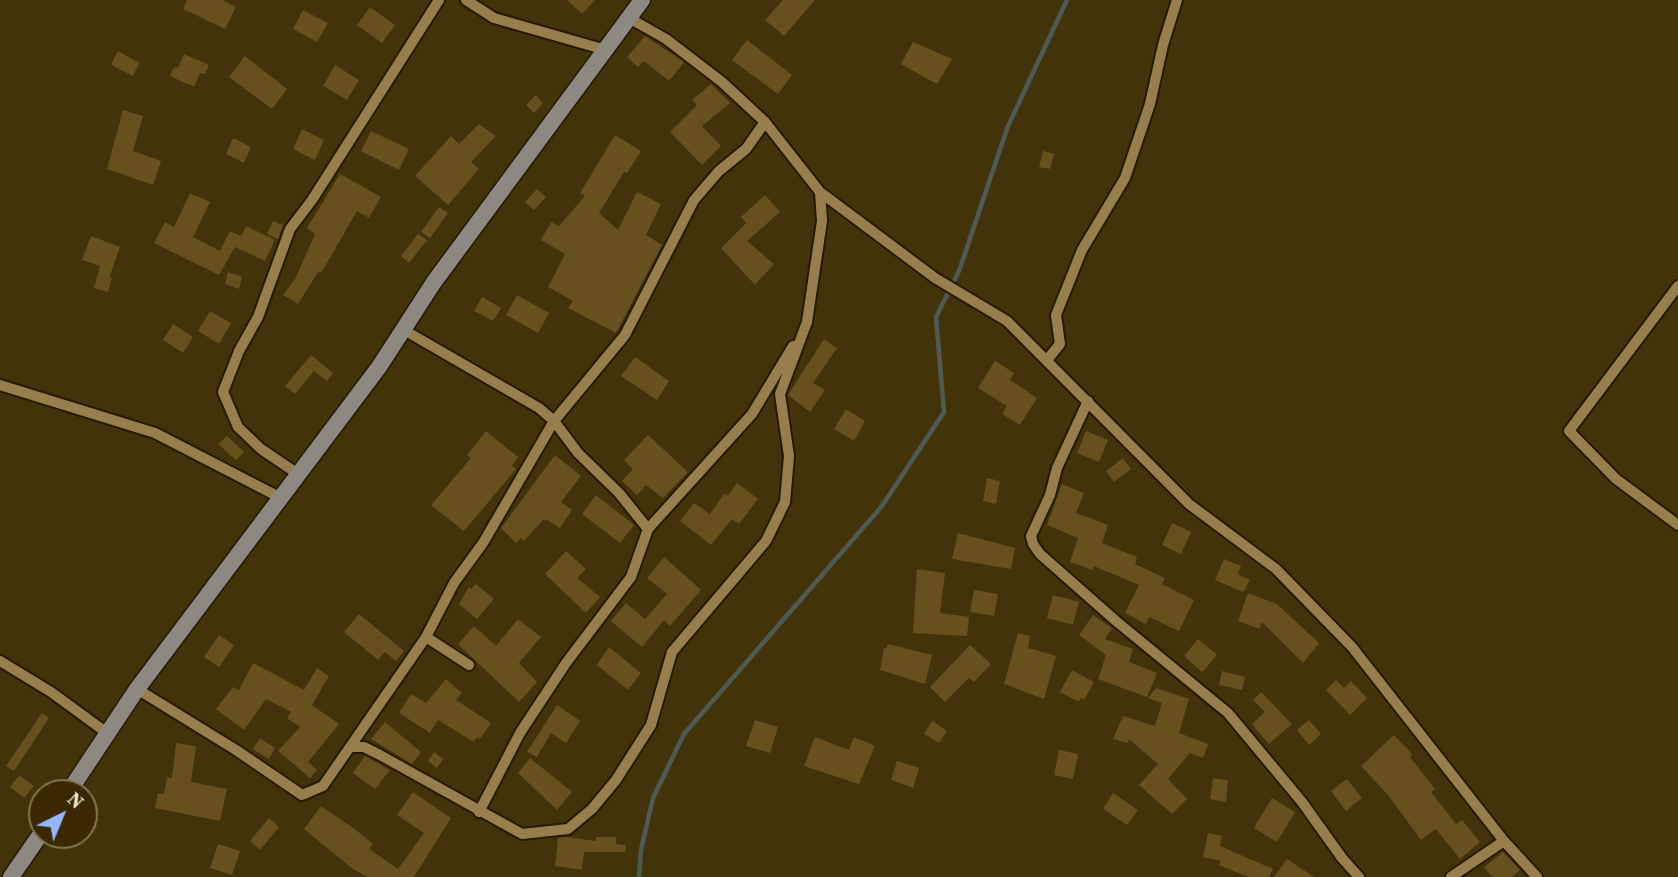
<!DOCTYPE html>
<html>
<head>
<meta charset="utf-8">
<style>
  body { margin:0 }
  #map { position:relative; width:1678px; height:877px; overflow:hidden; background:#43330b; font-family:"Source Serif 4",serif }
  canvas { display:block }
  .north { position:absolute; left:28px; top:779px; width:70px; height:70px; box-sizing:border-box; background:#392800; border:2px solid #847452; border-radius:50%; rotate:43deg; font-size:19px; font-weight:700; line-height:28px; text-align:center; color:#f4e7cd }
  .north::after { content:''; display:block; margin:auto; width:24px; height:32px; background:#95b6fd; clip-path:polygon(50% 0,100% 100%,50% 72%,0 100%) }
</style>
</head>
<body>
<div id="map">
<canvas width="1678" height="877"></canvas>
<div class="north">N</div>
</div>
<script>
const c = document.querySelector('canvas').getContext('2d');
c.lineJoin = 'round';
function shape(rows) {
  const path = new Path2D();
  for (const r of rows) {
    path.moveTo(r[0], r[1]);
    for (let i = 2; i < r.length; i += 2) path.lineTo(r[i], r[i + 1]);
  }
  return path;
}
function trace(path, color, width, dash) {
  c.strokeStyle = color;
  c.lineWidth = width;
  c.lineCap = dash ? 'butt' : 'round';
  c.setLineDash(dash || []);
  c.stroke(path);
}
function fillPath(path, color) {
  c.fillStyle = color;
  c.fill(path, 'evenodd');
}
trace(shape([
  [639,877,641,850,653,798,684,734,882,506,944,412,936,317,959,271,1008,126,1067,0]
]), '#505a52', 4.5);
fillPath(shape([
  [187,0,222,0,236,7,225,29,183,9],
  [567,0,595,0,582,14],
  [783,0,815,0,784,36,765,20],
  [370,7,395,25,382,43,357,25],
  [303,10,328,23,317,42,293,29],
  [645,36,684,62,669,81,644,61,638,67,627,57],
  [747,40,792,75,778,94,732,60],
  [913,42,952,59,937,84,901,64],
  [118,51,139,63,133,76,111,65],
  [184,54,209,65,205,74,200,73,194,87,170,76,174,67,178,68],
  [245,56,287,89,272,109,229,77],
  [335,65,359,80,347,100,323,86],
  [711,84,730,103,702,126,721,146,702,165,670,132,697,105,692,100],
  [536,95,543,103,534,113,526,105],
  [123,110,143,116,133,151,161,161,153,185,107,169],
  [479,124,496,136,471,162,479,169,448,205,415,176,451,136,459,144],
  [302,129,324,140,315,160,293,149],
  [371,131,409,149,399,170,361,151],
  [615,135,641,151,627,173,624,172,599,213,618,230,637,192,661,204,646,235,662,245,616,333,568,308,573,301,548,287,565,254,541,240,551,222,559,226,585,196,580,193],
  [233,138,251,147,244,163,226,154],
  [1043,151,1054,154,1050,169,1039,167],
  [340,174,381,197,369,218,357,211,321,273,318,272,298,304,283,295,295,279,315,234,307,228],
  [537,189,546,197,534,210,525,202],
  [190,193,210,202,193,237,220,251,230,231,241,236,246,226,275,240,265,261,235,247,219,275,154,243,165,222,174,227],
  [765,195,780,212,747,241,774,264,755,285,721,248,746,223,741,217],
  [439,207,448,213,430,238,421,232],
  [273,221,283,225,278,239,267,234],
  [418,234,427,240,409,263,401,256],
  [91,236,120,247,109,278,112,278,108,292,94,288,100,266,82,260],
  [228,272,242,277,239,289,225,284],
  [517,295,549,313,538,333,506,315],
  [482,297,501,308,493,321,474,311],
  [210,311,231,323,219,344,198,331],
  [173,324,193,337,183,353,163,340],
  [824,339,837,348,813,383,825,390,810,412,788,395],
  [311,355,333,373,327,381,314,371,295,394,285,386],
  [635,357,669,381,657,400,621,376],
  [995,361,1014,373,1010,380,1037,398,1020,425,1002,414,1007,406,978,388],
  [846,409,865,421,854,441,834,429],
  [486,431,518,457,512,466,516,469,464,531,431,505,471,458,467,455],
  [1086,431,1108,440,1099,462,1077,453],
  [648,435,688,472,663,498,646,485,637,495,622,481,633,469,624,460],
  [227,436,244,452,236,460,218,444],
  [555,455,581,476,561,502,572,510,560,528,548,520,543,520,524,541,521,538,516,543,501,528],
  [1123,458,1131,469,1114,482,1106,471],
  [987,478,1000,481,996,504,983,501],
  [737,483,758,499,739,524,732,519,711,545,680,521,694,503,710,514,724,494,728,496],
  [1062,484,1084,493,1076,513,1108,525,1102,543,1137,557,1135,564,1165,578,1162,584,1194,600,1179,631,1149,617,1146,624,1125,613,1139,585,1094,566,1092,570,1070,562,1078,538,1047,525],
  [596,495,634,525,620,543,582,514],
  [1172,523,1191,532,1181,554,1162,545],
  [958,533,1015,548,1011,569,952,559],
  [566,551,586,569,577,578,600,597,586,613,545,574],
  [664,557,701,590,670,626,664,620,642,647,611,621,626,603,645,619,667,594,647,578],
  [1224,559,1241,566,1238,574,1250,580,1243,592,1215,580],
  [917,569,945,573,940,613,969,617,967,636,913,633],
  [476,584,494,599,477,619,459,604,469,587,471,589],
  [974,590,998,594,994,616,970,612],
  [1248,593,1277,604,1319,643,1303,663,1262,622,1259,629,1238,621],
  [1053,595,1079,602,1073,625,1047,618],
  [359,614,404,651,396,661,385,652,378,660,344,632],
  [1093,615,1112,628,1105,639,1133,649,1129,662,1157,673,1147,697,1098,679,1106,655,1079,635],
  [518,619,541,637,519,663,537,682,519,702,458,644,474,626,496,646],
  [1018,633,1030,636,1028,648,1056,656,1044,699,1004,684],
  [219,635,234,645,219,667,204,657],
  [1198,639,1217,655,1202,672,1184,656],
  [888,644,932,655,925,684,880,670,884,648,886,649],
  [970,645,991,664,974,682,969,678,945,702,930,687],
  [609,647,641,673,628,690,597,665],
  [253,663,304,690,317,668,329,676,312,705,339,724,308,762,317,770,310,778,278,751,300,727,287,718,291,712,266,699,244,730,216,709,233,687,239,690],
  [1072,670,1094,682,1084,700,1081,698,1079,702,1060,692],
  [1222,671,1245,677,1242,690,1219,685],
  [446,679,462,693,456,700,491,723,480,739,477,737,474,742,438,720,430,733,399,713,411,694,426,703],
  [1336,680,1344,688,1351,681,1367,698,1350,715,1326,690],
  [1156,688,1189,699,1179,733,1208,744,1203,758,1190,753,1168,779,1187,799,1172,814,1139,785,1158,764,1129,739,1128,743,1113,739,1123,716,1155,726,1162,703,1148,698],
  [1261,692,1292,724,1269,744,1252,724,1265,712,1253,700],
  [557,705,580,721,566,743,551,733,537,757,527,752],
  [42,713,49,718,14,771,6,766],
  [755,720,778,727,770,753,746,746],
  [1309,720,1321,734,1309,745,1297,730],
  [932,721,947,731,939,743,924,734],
  [385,722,421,752,412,764,371,739],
  [1394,735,1412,754,1410,757,1435,789,1431,792,1456,824,1462,820,1480,842,1460,859,1436,829,1421,840,1388,795,1361,766],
  [815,737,849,750,854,737,875,746,859,784,804,766],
  [260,738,275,748,269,759,253,749],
  [176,743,196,746,191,782,227,789,220,821,155,808,158,793,164,794,167,777,172,778],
  [1059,750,1078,754,1073,779,1054,775],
  [434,752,443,759,437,768,428,761],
  [365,756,390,770,375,789,353,773],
  [530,758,572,792,557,810,518,773],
  [897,761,919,768,913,788,891,780],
  [19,775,34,786,24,798,10,787],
  [1213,778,1228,780,1226,802,1210,799],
  [1347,779,1362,798,1346,811,1331,791],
  [413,792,451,818,414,877,367,877,353,869,304,829,321,806,356,830,373,844,369,849,398,869,424,833,397,815],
  [1113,793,1138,810,1127,825,1103,809],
  [1272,798,1295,812,1277,842,1254,828],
  [269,818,279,827,260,850,250,841],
  [1208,833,1222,836,1220,846,1273,869,1269,877,1248,877,1219,865,1221,861,1203,857],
  [566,837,596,841,596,837,616,837,616,844,626,845,625,852,584,852,582,870,555,866,558,838],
  [218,844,240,851,232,875,210,868],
  [1503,852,1520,870,1512,877,1492,877,1484,867],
  [1287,859,1314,877,1274,877]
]), '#66501d');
const street = shape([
  [466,0,494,18,606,50],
  [629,18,666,39,722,82,765,122,820,192,935,278,1007,321,1189,504,1276,569,1352,647,1504,841,1537,877],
  [1678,286,1569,431,1616,479,1678,525],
  [404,330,539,408,554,421,578,453,619,493,648,529,631,577,566,663,520,733,479,812],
  [1047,360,1060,344,1056,315,1082,250,1125,178,1150,104,1163,45,1177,0],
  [0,385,155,433,281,498],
  [1088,401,1057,468,1050,495,1031,536,1033,544,1040,554,1116,621,1228,713,1302,802,1342,858,1359,877],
  [298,474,261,449,238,427,223,392,239,351,258,317,290,229,312,200,439,0],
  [648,529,752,414,793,346],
  [426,637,454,583,483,543,554,421,625,335,694,200,719,171,746,149,765,122],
  [0,661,51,692,107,733],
  [137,689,236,750,302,795,323,786,426,637,469,665],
  [353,747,364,747,380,755,522,834,568,829,592,809,616,780,651,725,672,652,766,541,785,502,789,456,780,394,807,322,822,221,820,192],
  [1451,877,1504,841]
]);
const secondary = shape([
  [68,793,137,689,379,367,434,282,642,0],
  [11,877,42,832]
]);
trace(street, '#261b02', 14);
trace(secondary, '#261b02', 19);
trace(street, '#977f4d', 10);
trace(secondary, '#8d8982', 16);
</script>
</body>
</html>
